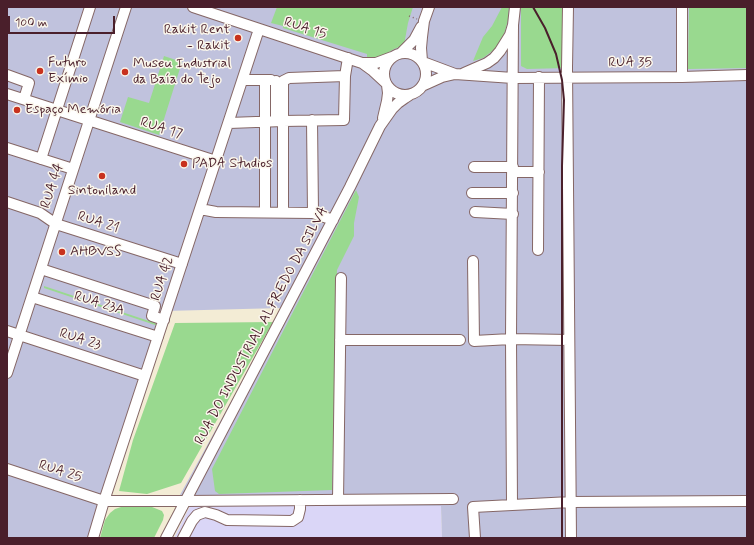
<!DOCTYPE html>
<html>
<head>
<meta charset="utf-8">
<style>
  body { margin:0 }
  #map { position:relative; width:754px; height:545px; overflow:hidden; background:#f3ecd5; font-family:Mynerve,sans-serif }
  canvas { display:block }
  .frame { position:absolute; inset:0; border:8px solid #4a1f2b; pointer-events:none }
  .scale { position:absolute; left:8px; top:16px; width:107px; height:18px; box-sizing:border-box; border:2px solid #4a1f2b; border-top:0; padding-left:5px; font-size:12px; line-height:14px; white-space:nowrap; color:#4a1f2b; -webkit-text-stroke:3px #fbf7ec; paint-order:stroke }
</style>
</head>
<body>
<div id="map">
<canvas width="754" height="545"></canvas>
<div class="frame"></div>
<div class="scale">100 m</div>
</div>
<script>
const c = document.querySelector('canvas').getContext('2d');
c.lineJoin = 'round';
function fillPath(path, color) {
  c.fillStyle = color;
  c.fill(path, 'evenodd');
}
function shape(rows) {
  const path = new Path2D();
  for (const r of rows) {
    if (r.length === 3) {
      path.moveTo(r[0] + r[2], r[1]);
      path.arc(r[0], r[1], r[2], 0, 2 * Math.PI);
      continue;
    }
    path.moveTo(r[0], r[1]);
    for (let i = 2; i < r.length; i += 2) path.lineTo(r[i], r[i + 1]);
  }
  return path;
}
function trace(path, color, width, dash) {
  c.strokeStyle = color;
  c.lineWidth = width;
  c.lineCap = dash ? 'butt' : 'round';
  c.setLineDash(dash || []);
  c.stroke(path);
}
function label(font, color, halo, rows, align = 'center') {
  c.font = font + ' Mynerve,sans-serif';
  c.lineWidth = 3;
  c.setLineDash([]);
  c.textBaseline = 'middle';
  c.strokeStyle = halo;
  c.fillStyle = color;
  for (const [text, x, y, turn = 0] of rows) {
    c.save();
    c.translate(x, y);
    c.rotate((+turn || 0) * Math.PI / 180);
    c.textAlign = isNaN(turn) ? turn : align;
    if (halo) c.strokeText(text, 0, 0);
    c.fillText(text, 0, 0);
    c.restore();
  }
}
fillPath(shape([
  [190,506,441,506,442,538,174,538]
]), '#dad6f7');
fillPath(shape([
  [7,7,747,7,747,538,442,538,441,506,174,506,282,308,165,311,87,538,7,538]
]), '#c0c2dd');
fillPath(shape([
  [277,7,413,7,408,23,404,45,394,49,381,57,372,58,367,57,367,54,283,28,283,26,271,23],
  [502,7,509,7,508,20,503,38,495,49,483,58,473,61,483,37,492,26],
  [523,7,564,7,567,68,527,69,521,66,521,8],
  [689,7,747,7,747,68,688,69],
  [164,56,182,62,159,135,120,122,128,97,149,103],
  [356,190,359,197,354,223,354,236,337,270,332,490,219,494,215,491,212,469],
  [44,286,158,324,158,326,44,288],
  [273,322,181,483,147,494,119,491,133,440,175,323],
  [121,507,152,507,162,511,164,515,163,520,154,538,100,538,105,520,110,513,115,509]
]), '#99d98f');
const minor = shape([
  [193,7,362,63,376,63,392,57],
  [568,7,567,68,571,538],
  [682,7,682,77],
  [405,74,21],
  [401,53,414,40,421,27],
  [422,61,421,48,422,37,424,21,429,7],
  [423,62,455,74],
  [362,63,373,71,386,83],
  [464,73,487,63,494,58,500,51,510,35,513,25,515,7],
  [7,75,29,83,24,99],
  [243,80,271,80],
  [265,80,265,212],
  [422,86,442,77,455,74,513,78,682,77,747,75],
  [7,94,216,161],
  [383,118,387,101,388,93,387,85],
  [312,120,313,213],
  [276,121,276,81],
  [229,123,283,121,344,120,345,76],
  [7,148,73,169],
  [41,159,90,7],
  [474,167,513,167],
  [513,172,539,172],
  [472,193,513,193],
  [7,202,40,213,56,224,182,264],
  [200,209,216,212,313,213,333,220],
  [283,212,283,81,289,78,345,76,348,58],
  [475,212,513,214],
  [538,250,539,77],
  [473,261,474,341,511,339,569,340],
  [41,269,155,306,152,316,164,320],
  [32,297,158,337],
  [7,331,145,376],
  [340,340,460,340],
  [7,373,126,7],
  [7,469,104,501,185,501,453,499],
  [338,500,341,278],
  [512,505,511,339,513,25],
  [93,538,104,501,259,29],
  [166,538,350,187,380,126,392,109,398,103,405,98,411,94],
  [183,538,192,521,197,515,205,512,216,515,227,520,292,521,298,517,300,509,300,500],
  [475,538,473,507,571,502,747,501]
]);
trace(minor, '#856766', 12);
trace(shape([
  [409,16,417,19]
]), '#856766', 1.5, [1, 3]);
trace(minor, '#fff', 10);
trace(shape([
  [533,7,545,28,556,54,562,80,564,100,562,166,562,538]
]), '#4a1f2b', 2);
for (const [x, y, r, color] of [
  [238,38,4,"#c8321e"],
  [40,71,4,"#c8321e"],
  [125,72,4,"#c8321e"],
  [17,110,4,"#c8321e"],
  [184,164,4,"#c8321e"],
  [102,176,4,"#c8321e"],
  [62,252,4,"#c8321e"]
]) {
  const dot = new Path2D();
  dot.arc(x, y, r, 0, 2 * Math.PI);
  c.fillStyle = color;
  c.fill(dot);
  trace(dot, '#fbf7ec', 1.5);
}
label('14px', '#4a1f2b', '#fbf7ec', [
  ["RUA 15",305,29,18],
  ["RUA 35",630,63],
  ["RUA 17",161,129,18],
  ["RUA 44",53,186,-72],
  ["RUA 21",98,223,18],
  ["RUA 42",163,279,-72],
  ["RUA 23A",99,304,17],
  ["RUA DO INDUSTRIAL ALFREDO DA SILVA",262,326,-62],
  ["RUA 23",80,340,18],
  ["RUA 25",60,472,18]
]);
label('14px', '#4a1f2b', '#fbf7ec', [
  ["Rakit Rent",230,30,"right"],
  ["- Rakit",230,46,"right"],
  ["Futuro",48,63],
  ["Exímio",48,79],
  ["Museu Industrial",133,64],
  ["da Baía do Tejo",133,80],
  ["Espaço Memória",25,110],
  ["PADA Studios",192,164],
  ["Sintoniland",102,191,"center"],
  ["AHBVSS",70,252]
], 'left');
</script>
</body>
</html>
